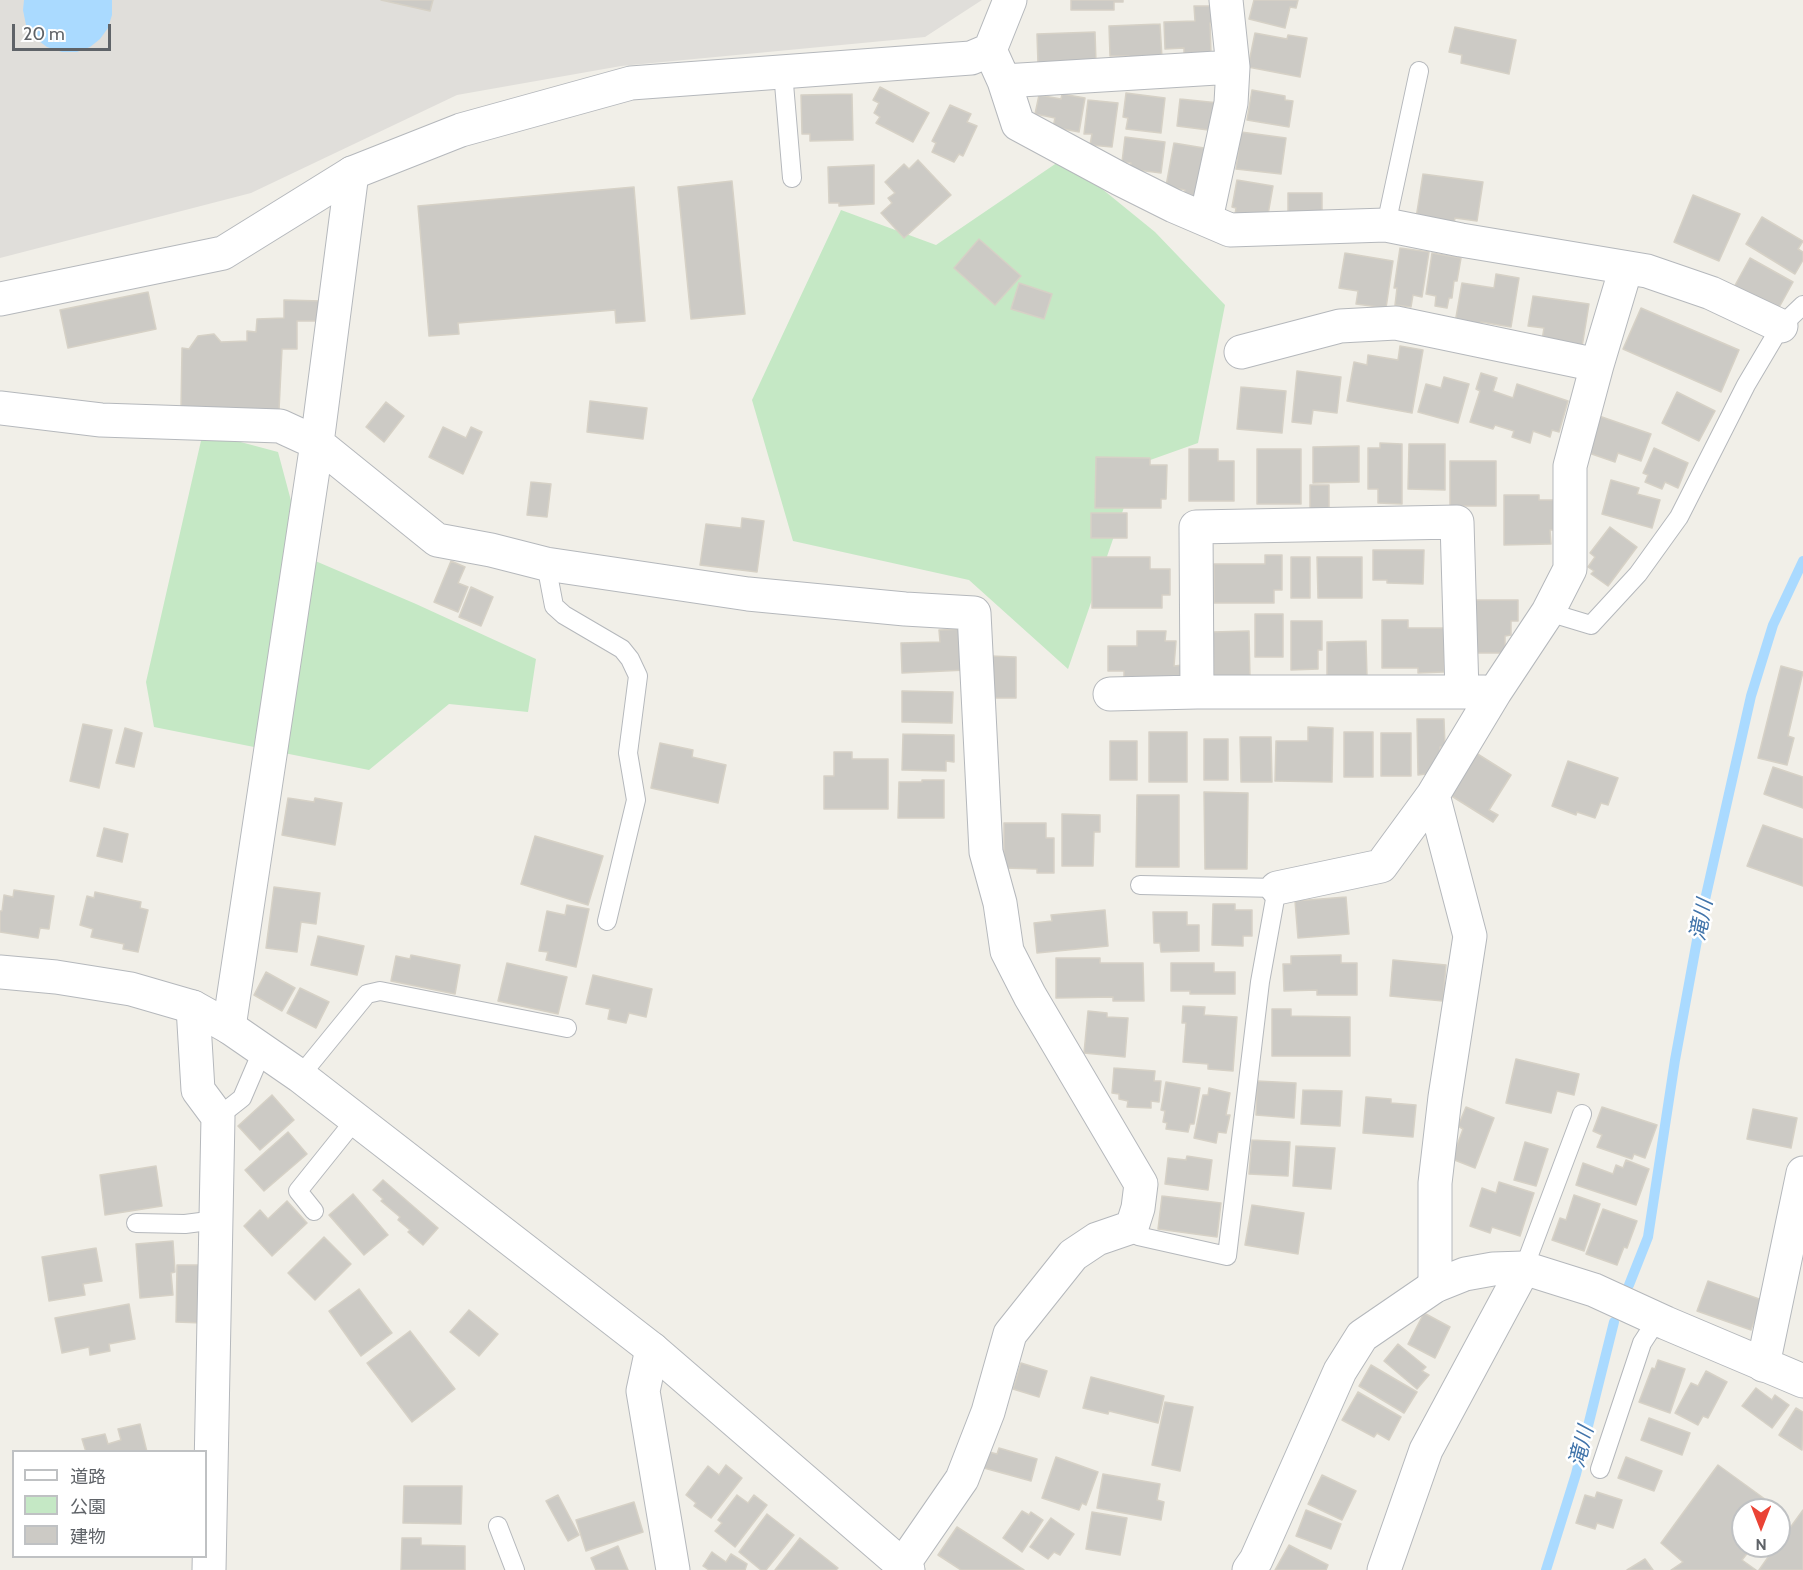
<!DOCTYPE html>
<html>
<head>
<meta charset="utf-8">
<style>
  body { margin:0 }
  #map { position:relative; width:1803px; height:1570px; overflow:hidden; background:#f1efe8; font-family:Cabin,"Noto Sans JP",sans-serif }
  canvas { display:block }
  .legend { position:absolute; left:12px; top:1450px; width:195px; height:108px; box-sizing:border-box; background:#fff; border:2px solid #bfc1c3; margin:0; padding:8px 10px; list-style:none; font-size:18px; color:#5f6368 }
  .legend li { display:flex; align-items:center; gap:12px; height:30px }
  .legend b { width:30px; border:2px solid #bfc1c3 }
  .north { position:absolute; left:1731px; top:1498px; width:60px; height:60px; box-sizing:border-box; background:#fff; border:2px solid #bfc1c3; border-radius:50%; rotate:180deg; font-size:16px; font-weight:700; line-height:24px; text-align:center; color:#5f6368 }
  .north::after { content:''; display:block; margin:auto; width:21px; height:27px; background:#ea4335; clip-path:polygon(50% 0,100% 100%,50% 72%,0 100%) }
  .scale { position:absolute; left:12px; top:24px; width:99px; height:27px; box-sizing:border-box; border:3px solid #5f6368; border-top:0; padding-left:8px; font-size:18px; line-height:21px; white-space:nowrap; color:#5f6368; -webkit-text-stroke:4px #fff; paint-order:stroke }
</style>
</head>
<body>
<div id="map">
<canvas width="1803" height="1570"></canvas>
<ul class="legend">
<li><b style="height:8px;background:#fff"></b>道路</li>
<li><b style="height:16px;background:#c5e8c5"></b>公園</li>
<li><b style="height:16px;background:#cccac5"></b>建物</li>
</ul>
<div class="north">N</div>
<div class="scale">20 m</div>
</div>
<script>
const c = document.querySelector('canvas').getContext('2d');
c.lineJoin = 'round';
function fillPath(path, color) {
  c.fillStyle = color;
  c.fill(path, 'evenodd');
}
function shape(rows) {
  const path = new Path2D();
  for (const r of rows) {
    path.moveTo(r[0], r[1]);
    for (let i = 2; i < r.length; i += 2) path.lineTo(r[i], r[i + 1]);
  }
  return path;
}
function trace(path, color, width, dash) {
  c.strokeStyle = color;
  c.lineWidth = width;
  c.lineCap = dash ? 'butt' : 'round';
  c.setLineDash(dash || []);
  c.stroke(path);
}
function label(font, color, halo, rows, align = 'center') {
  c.font = font + ' Cabin,"Noto Sans JP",sans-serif';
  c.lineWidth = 5;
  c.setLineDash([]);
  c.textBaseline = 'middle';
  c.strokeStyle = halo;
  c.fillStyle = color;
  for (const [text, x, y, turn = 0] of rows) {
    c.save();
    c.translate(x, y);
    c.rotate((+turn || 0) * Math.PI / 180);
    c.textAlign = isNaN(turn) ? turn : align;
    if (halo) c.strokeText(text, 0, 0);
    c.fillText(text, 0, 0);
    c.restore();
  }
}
fillPath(shape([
  [0,0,982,0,925,37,621,66,457,95,251,193,0,258]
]), '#e0deda');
fillPath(shape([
  [1064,158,1155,232,1225,305,1198,443,1139,464,1068,669,969,580,793,541,752,400,841,210,936,245],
  [203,432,278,452,306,557,416,604,536,659,528,712,449,704,369,770,154,727,146,682]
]), '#c5e8c5');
fillPath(shape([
  [24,0,112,0,112,15,108,28,100,39,90,47,77,52,62,52,47,47,35,38,26,25,23,10]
]), '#aadaff');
trace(shape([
  [1629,1285,1648,1237,1675,1060,1702,913,1751,696,1773,625,1803,561],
  [1546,1570,1576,1474,1614,1322]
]), '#aadaff', 10);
const building = shape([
  [381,0,433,0,430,11,381,0],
  [1071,0,1123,0,1123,2,1114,2,1114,10,1071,10,1071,0],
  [1254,0,1298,0,1296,8,1290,7,1285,28,1249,19,1254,0],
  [1194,6,1212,6,1212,23,1210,23,1211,53,1184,55,1184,48,1165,49,1164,22,1195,21,1194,6],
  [1160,24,1162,58,1129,60,1129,56,1110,56,1109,26,1160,24],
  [1455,27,1516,40,1509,74,1461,63,1462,55,1449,52,1455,27],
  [1095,32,1096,63,1038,64,1037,34,1095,32],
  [1255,33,1287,39,1288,35,1307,38,1300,77,1248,67,1255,33],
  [880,87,929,113,913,142,876,123,880,117,874,113,879,103,873,100,880,87],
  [1252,90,1285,96,1285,100,1293,101,1289,127,1247,120,1252,90],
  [1126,93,1165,98,1161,133,1126,129,1128,118,1123,117,1126,93],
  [852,94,853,140,810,141,810,134,802,134,801,95,852,94],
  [1062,94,1085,98,1079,132,1053,127,1055,118,1035,114,1039,95,1061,99,1062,94],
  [1180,99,1219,103,1216,131,1177,126,1180,99],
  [1088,100,1118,103,1112,147,1090,145,1092,134,1084,134,1088,100],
  [950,105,971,114,967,122,977,126,963,156,959,154,954,162,932,152,936,143,932,141,950,105],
  [1241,132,1286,138,1281,174,1236,169,1241,132],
  [1125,137,1165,142,1161,173,1130,169,1131,163,1122,162,1125,137],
  [1174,143,1204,148,1196,198,1184,196,1185,190,1166,186,1174,143],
  [918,160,951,195,904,238,881,213,892,203,888,198,895,193,885,182,904,164,909,169,918,160],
  [874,165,874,204,839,206,839,203,829,203,828,167,874,165],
  [1423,174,1483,182,1477,221,1455,218,1454,224,1416,218,1423,174],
  [1237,180,1273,186,1267,220,1235,215,1236,208,1232,207,1237,180],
  [732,181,745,314,691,319,678,187,732,181],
  [634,187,645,321,616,323,615,310,458,323,459,334,429,336,418,206,634,187],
  [1288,193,1322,193,1322,215,1288,215,1288,193],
  [1693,195,1740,214,1719,261,1674,242,1693,195],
  [1762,217,1803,241,1798,249,1803,252,1803,260,1795,274,1746,244,1762,217],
  [979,239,1021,276,995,305,954,268,979,239],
  [1400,248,1429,252,1422,297,1413,295,1411,307,1395,305,1397,288,1394,288,1400,248],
  [1345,253,1393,261,1386,308,1356,304,1358,291,1339,288,1345,253],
  [1432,253,1461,258,1457,281,1454,281,1452,298,1449,298,1447,308,1435,306,1436,296,1426,294,1432,253],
  [1750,258,1793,282,1776,313,1733,289,1750,258],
  [1496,274,1519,278,1511,327,1481,322,1480,327,1455,323,1462,283,1494,288,1496,274],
  [1019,283,1052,294,1044,319,1011,309,1019,283],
  [148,292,156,329,68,348,60,310,148,292],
  [1533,296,1589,304,1582,347,1542,340,1544,328,1528,326,1533,296],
  [284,300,322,301,322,321,297,321,297,349,282,349,279,410,181,409,182,348,189,349,198,336,214,334,221,342,247,341,247,331,256,332,257,319,284,318,284,300],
  [1641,308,1739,350,1721,392,1623,349,1641,308],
  [1400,346,1423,350,1412,413,1347,401,1354,362,1367,365,1368,355,1398,360,1400,346],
  [1297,371,1341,377,1337,413,1313,410,1311,424,1292,422,1297,371],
  [1481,373,1497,378,1493,391,1513,398,1517,384,1568,401,1559,432,1552,430,1550,437,1533,431,1530,443,1512,437,1514,431,1495,425,1493,429,1470,422,1480,391,1476,389,1481,373],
  [1444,377,1469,384,1458,423,1418,412,1426,384,1441,388,1444,377],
  [1241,387,1286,391,1282,433,1237,429,1241,387],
  [1677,392,1715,411,1699,441,1662,423,1677,392],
  [590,401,647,408,643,439,587,432,590,401],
  [386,402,404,416,384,442,366,427,386,402],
  [1599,416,1651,434,1641,461,1618,453,1615,462,1586,452,1599,416],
  [443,427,466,438,471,427,482,432,463,474,429,457,443,427],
  [1380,443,1402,444,1402,504,1378,503,1378,489,1368,489,1368,448,1380,448,1380,443],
  [1409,444,1445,444,1445,490,1408,489,1409,444],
  [1359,446,1359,482,1313,483,1313,447,1359,446],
  [1654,448,1688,463,1678,488,1665,482,1662,489,1645,482,1648,475,1643,473,1654,448],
  [1189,449,1218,449,1218,461,1234,461,1234,501,1189,501,1189,449],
  [1257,449,1301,449,1301,504,1257,504,1257,449],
  [1096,457,1150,458,1150,465,1167,465,1166,499,1161,499,1161,508,1095,508,1096,457],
  [1450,461,1496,461,1496,506,1450,506,1450,461],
  [1611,480,1639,488,1637,494,1660,500,1652,528,1602,514,1611,480],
  [531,482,551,484,547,517,527,515,531,482],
  [1310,485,1329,485,1329,512,1310,512,1310,485],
  [1504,495,1539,495,1539,500,1555,500,1555,530,1550,530,1551,544,1504,545,1504,495],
  [1091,513,1127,513,1127,538,1091,538,1091,513],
  [742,518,764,521,757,572,700,565,706,524,741,528,742,518],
  [1610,527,1637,547,1608,586,1591,574,1594,571,1588,567,1595,557,1590,553,1610,527],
  [1373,550,1424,550,1423,584,1387,583,1387,580,1373,580,1373,550],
  [1265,555,1282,555,1282,590,1274,590,1274,603,1214,603,1214,564,1265,564,1265,555],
  [1092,557,1150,557,1150,569,1170,569,1170,595,1162,595,1162,608,1092,608,1092,557],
  [1291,557,1310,557,1310,598,1291,598,1291,557],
  [1317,557,1362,557,1362,598,1318,598,1317,557],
  [451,561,465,567,458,583,468,587,458,612,434,602,451,561],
  [471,587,493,597,481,626,459,617,471,587],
  [1475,600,1518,600,1518,621,1511,621,1511,635,1505,636,1505,653,1476,653,1475,600],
  [1255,614,1283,614,1283,657,1255,657,1255,614],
  [1382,620,1408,620,1408,628,1444,628,1444,672,1418,673,1418,668,1382,668,1382,620],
  [1291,621,1322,621,1322,650,1318,650,1318,669,1291,670,1291,621],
  [964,629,966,670,902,673,901,643,940,642,939,630,964,629],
  [1137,631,1166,631,1165,641,1176,641,1174,666,1183,665,1183,673,1175,681,1124,681,1124,671,1108,671,1108,646,1137,646,1137,631],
  [1249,631,1250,679,1214,679,1213,632,1249,631],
  [1366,641,1367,677,1327,677,1327,642,1366,641],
  [990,656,1016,657,1016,698,990,698,990,656],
  [1781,666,1803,672,1788,736,1794,738,1787,765,1758,758,1781,666],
  [902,691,953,692,952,723,902,722,902,691],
  [1417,719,1444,719,1445,747,1440,747,1440,755,1426,774,1418,775,1417,719],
  [83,724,112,730,99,788,70,781,83,724],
  [1308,727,1333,728,1332,782,1275,781,1276,741,1308,741,1308,727],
  [125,728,142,733,134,767,116,763,125,728],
  [1149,732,1187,732,1187,782,1149,782,1149,732],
  [1344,732,1373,732,1373,777,1344,777,1344,732],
  [1381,733,1411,733,1411,776,1381,776,1381,733],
  [903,734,954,735,954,762,946,761,946,771,902,770,903,734],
  [1240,737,1271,737,1272,782,1241,782,1240,737],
  [1204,739,1228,739,1228,780,1204,780,1204,739],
  [1110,741,1137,741,1137,780,1110,780,1110,741],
  [660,743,693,750,692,757,726,765,718,803,651,788,660,743],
  [834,752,852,752,852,759,888,759,888,809,824,809,824,776,834,776,834,752],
  [1476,753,1511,775,1489,810,1498,815,1493,822,1450,795,1476,753],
  [1568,761,1618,778,1608,805,1601,803,1595,818,1577,812,1576,815,1552,806,1568,761],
  [1773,767,1803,777,1803,808,1764,794,1773,767],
  [922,780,944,780,944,818,898,818,899,782,922,782,922,780],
  [1204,792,1248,793,1247,869,1205,869,1204,792],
  [1137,795,1179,795,1179,867,1136,867,1137,795],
  [288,798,314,802,315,798,342,803,335,845,282,835,288,798],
  [1062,814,1100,815,1100,832,1094,832,1093,866,1062,866,1062,814],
  [1004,823,1046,823,1046,838,1054,838,1054,873,1037,873,1037,869,1004,868,1004,823],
  [1763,825,1803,839,1803,886,1747,866,1763,825],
  [104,828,128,834,122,862,97,856,104,828],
  [535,836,603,856,588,905,521,884,535,836],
  [274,887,320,893,316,924,301,922,297,952,266,948,274,887],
  [14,890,54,896,49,929,40,928,38,938,0,932,0,911,2,911,4,895,13,897,14,890],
  [95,892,141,902,140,908,148,910,138,952,123,949,124,944,91,937,93,929,80,925,87,896,94,898,95,892],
  [1346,897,1349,934,1298,938,1295,901,1346,897],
  [1213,904,1235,904,1235,910,1252,910,1252,936,1243,936,1243,946,1212,945,1213,904],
  [567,905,589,909,576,967,546,960,548,952,539,951,547,911,565,915,567,905],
  [1105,910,1108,946,1037,953,1034,923,1052,921,1051,915,1105,910],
  [1153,912,1187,912,1187,925,1199,925,1199,951,1161,952,1160,943,1154,943,1153,912],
  [318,936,364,946,357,975,311,965,318,936],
  [411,955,460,965,455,994,391,981,396,956,410,959,411,955],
  [1341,955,1341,963,1357,963,1357,995,1317,995,1317,990,1284,991,1283,964,1291,964,1291,956,1341,955],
  [1056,958,1100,958,1100,963,1143,963,1144,1001,1113,1001,1113,997,1056,998,1056,958],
  [1393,960,1446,965,1443,1001,1390,996,1393,960],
  [507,963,567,977,558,1014,498,1001,507,963],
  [1171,963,1214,963,1214,972,1235,972,1235,994,1190,994,1190,991,1171,991,1171,963],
  [266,972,295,988,282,1011,254,995,266,972],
  [593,975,652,989,646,1017,629,1013,626,1023,608,1019,610,1009,586,1004,593,975],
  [300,988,329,1002,316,1028,287,1013,300,988],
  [1183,1006,1205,1007,1204,1015,1237,1017,1233,1071,1208,1069,1208,1064,1183,1062,1186,1023,1182,1023,1183,1006],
  [1272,1009,1291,1009,1291,1016,1350,1017,1350,1056,1272,1056,1272,1009],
  [1088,1011,1107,1013,1107,1017,1128,1018,1125,1057,1084,1053,1088,1011],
  [1516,1059,1579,1074,1574,1095,1557,1091,1551,1113,1506,1103,1516,1059],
  [1114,1068,1155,1071,1154,1081,1161,1081,1159,1102,1151,1101,1151,1108,1127,1107,1128,1101,1119,1099,1119,1094,1112,1093,1114,1068],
  [1257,1081,1296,1083,1294,1118,1256,1115,1257,1081],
  [1166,1082,1200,1088,1194,1124,1190,1124,1188,1132,1166,1129,1167,1123,1163,1122,1165,1111,1161,1110,1166,1082],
  [1209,1088,1230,1093,1226,1115,1230,1115,1226,1133,1218,1132,1216,1143,1194,1138,1203,1095,1208,1095,1209,1088],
  [1303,1090,1342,1091,1340,1126,1301,1124,1303,1090],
  [272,1095,294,1120,260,1150,238,1126,272,1095],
  [1366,1097,1391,1099,1391,1103,1416,1105,1413,1137,1363,1133,1366,1097],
  [1466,1107,1494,1118,1475,1168,1452,1159,1463,1129,1458,1126,1466,1107],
  [1602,1107,1657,1125,1645,1158,1634,1154,1632,1159,1597,1147,1602,1135,1593,1131,1602,1107],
  [1753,1109,1797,1118,1791,1148,1747,1139,1753,1109],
  [288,1132,307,1154,264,1191,245,1170,288,1132],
  [1252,1140,1290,1142,1288,1176,1249,1174,1252,1140],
  [1525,1142,1548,1149,1536,1186,1514,1180,1525,1142],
  [1296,1146,1335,1148,1331,1189,1293,1186,1296,1146],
  [1187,1156,1212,1160,1208,1190,1165,1184,1168,1158,1186,1160,1187,1156],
  [1626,1160,1649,1169,1636,1205,1576,1185,1583,1163,1613,1174,1616,1165,1623,1168,1626,1160],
  [156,1166,162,1206,105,1215,100,1175,156,1166],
  [383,1180,438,1228,423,1245,408,1232,410,1230,398,1220,400,1217,381,1201,383,1199,373,1190,383,1180],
  [1499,1182,1534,1193,1520,1236,1492,1227,1490,1233,1470,1226,1482,1188,1496,1193,1499,1182],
  [353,1194,388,1235,364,1255,329,1215,353,1194],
  [1574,1195,1600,1204,1584,1251,1552,1240,1560,1218,1566,1220,1574,1195],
  [1162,1196,1221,1203,1217,1237,1158,1229,1162,1196],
  [287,1201,307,1223,272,1256,244,1226,260,1210,268,1219,287,1201],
  [1252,1205,1304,1213,1298,1254,1245,1245,1252,1205],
  [1603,1209,1637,1221,1627,1248,1624,1247,1617,1265,1586,1254,1603,1209],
  [324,1237,351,1264,315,1300,288,1273,324,1237],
  [173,1241,175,1272,171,1273,173,1295,140,1298,136,1244,173,1241],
  [96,1248,102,1281,83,1284,85,1295,49,1301,42,1257,96,1248],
  [177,1265,204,1265,203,1323,176,1322,177,1265],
  [1708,1281,1762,1300,1751,1330,1697,1311,1708,1281],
  [359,1289,392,1333,361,1356,329,1311,359,1289],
  [129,1304,135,1339,109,1344,110,1351,90,1355,89,1347,62,1353,55,1318,129,1304],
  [469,1310,498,1334,479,1356,450,1332,469,1310],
  [1424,1313,1450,1327,1435,1358,1408,1344,1424,1313],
  [410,1331,455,1389,412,1422,367,1363,410,1331],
  [1398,1344,1426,1367,1422,1371,1429,1375,1417,1389,1384,1361,1398,1344],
  [1658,1360,1685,1369,1670,1413,1639,1402,1652,1368,1655,1369,1658,1360],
  [1021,1363,1047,1371,1039,1397,1013,1389,1021,1363],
  [1371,1365,1417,1392,1404,1413,1359,1386,1371,1365],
  [1706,1371,1727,1382,1708,1418,1703,1416,1698,1425,1675,1413,1691,1383,1698,1386,1706,1371],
  [1091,1377,1164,1396,1158,1423,1109,1411,1108,1414,1083,1408,1091,1377],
  [1756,1388,1772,1400,1775,1395,1789,1405,1772,1428,1742,1406,1756,1388],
  [1358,1392,1401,1417,1389,1440,1377,1433,1374,1437,1342,1420,1358,1392],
  [1165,1402,1193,1407,1180,1471,1152,1465,1165,1402],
  [1796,1408,1803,1412,1802,1450,1779,1435,1796,1408],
  [1649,1418,1690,1433,1682,1455,1641,1440,1649,1418],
  [140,1424,147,1452,86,1452,82,1439,105,1434,108,1444,121,1440,118,1429,140,1424],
  [999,1448,1037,1459,1031,1481,984,1468,989,1452,997,1454,999,1448],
  [1056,1457,1098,1472,1086,1505,1082,1503,1079,1510,1042,1498,1056,1457],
  [1626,1457,1662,1471,1654,1491,1618,1478,1626,1457],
  [726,1465,742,1478,711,1518,694,1506,696,1503,686,1495,708,1466,719,1475,726,1465],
  [1718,1465,1780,1510,1779,1512,1779,1510,1743,1510,1743,1546,1753,1546,1742,1560,1756,1570,1671,1570,1683,1562,1661,1543,1718,1465],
  [1103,1474,1160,1484,1157,1500,1164,1502,1161,1520,1097,1508,1103,1474],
  [1322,1475,1356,1491,1342,1520,1308,1504,1322,1475],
  [404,1486,462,1486,461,1524,403,1523,404,1486],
  [1597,1492,1622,1500,1613,1528,1597,1523,1595,1529,1576,1523,1585,1495,1595,1498,1597,1492],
  [558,1495,579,1535,568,1541,546,1501,558,1495],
  [737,1495,748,1503,754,1495,767,1505,735,1547,715,1531,722,1523,718,1520,737,1495],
  [634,1502,643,1532,586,1551,576,1520,634,1502],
  [1306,1510,1341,1524,1331,1549,1296,1536,1306,1510],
  [1803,1510,1803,1570,1759,1570,1776,1546,1779,1546,1779,1543,1803,1510],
  [1022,1511,1029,1515,1031,1512,1043,1520,1022,1552,1003,1538,1022,1511],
  [1092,1512,1127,1518,1120,1555,1086,1549,1092,1512],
  [767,1514,794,1535,766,1570,761,1570,739,1552,767,1514],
  [1051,1518,1074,1534,1060,1555,1054,1552,1048,1559,1030,1547,1051,1518],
  [957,1527,1024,1570,961,1570,938,1555,957,1527],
  [402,1538,421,1538,421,1545,465,1546,465,1570,401,1570,402,1538],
  [800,1538,838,1568,836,1570,775,1570,800,1538],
  [1289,1545,1328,1565,1326,1570,1275,1570,1289,1545],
  [618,1546,628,1570,596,1570,591,1558,618,1546],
  [712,1552,726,1562,731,1554,747,1564,745,1570,709,1570,703,1566,712,1552],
  [1645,1559,1653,1570,1627,1570,1645,1559]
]);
fillPath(building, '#cccac5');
trace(building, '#d6d1c6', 1.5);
const service = shape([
  [783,72,792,178],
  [1386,225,1419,71],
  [546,564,554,606,564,615,622,649,630,659,638,676,628,753,636,800,607,921],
  [1548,612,1591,625,1638,574,1679,517,1746,385,1781,326,1803,305],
  [300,1076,367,994,380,991,567,1028],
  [218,1117,242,1098,263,1049],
  [314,1211,298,1191,355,1120],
  [136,1223,185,1224,216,1220],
  [1132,1227,1138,1236,1227,1256,1260,982,1277,888,1140,885],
  [1524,1268,1582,1114],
  [1600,1469,1642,1343,1657,1320],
  [498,1526,515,1570]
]);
const minor = shape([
  [990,50,1004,81,1018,124,1120,179,1174,206,1230,230,1386,225,1461,240,1647,271,1711,293,1781,326],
  [1004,81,1233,67],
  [1206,219,1231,103,1233,67,1226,0],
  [1241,352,1340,326,1396,323,1597,365],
  [0,408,101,420,280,426,317,443,437,540,491,550,546,564,748,594,905,609,974,613,986,852,1000,903,1007,951,1030,996,1141,1184,1138,1208,1132,1227,1097,1239,1073,1255,1010,1334,988,1412,962,1479,902,1566],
  [1197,692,1196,527,1457,522,1462,692],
  [1110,694,1197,692,1484,692],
  [1433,795,1470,936,1445,1097,1435,1183,1435,1286],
  [1277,888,1381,866,1433,795,1495,692,1548,612,1570,569,1570,466,1597,365,1626,268],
  [193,1007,198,1090,218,1117,209,1570],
  [229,1027,317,443,352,173],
  [652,1349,643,1391,673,1570],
  [1763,1365,1803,1173],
  [1384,1570,1426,1450,1524,1268]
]);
const tertiary = shape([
  [0,299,223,253,352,173,461,130,631,83,971,58,990,50,1010,0],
  [0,972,56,977,131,989,193,1007,229,1027,300,1076,652,1349,908,1570],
  [1249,1570,1256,1560,1340,1371,1362,1336,1435,1286,1465,1274,1493,1269,1524,1268,1594,1290,1666,1323,1803,1381]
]);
trace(service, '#b5b8bc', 20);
trace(minor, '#b5b8bc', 35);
trace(tertiary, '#b5b8bc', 35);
trace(service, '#fff', 18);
trace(minor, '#fff', 33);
trace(tertiary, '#fff', 33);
label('italic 21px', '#4174aa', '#fff', [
  ["滝川",1702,920,-79],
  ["滝川",1582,1447,-76]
]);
</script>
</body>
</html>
